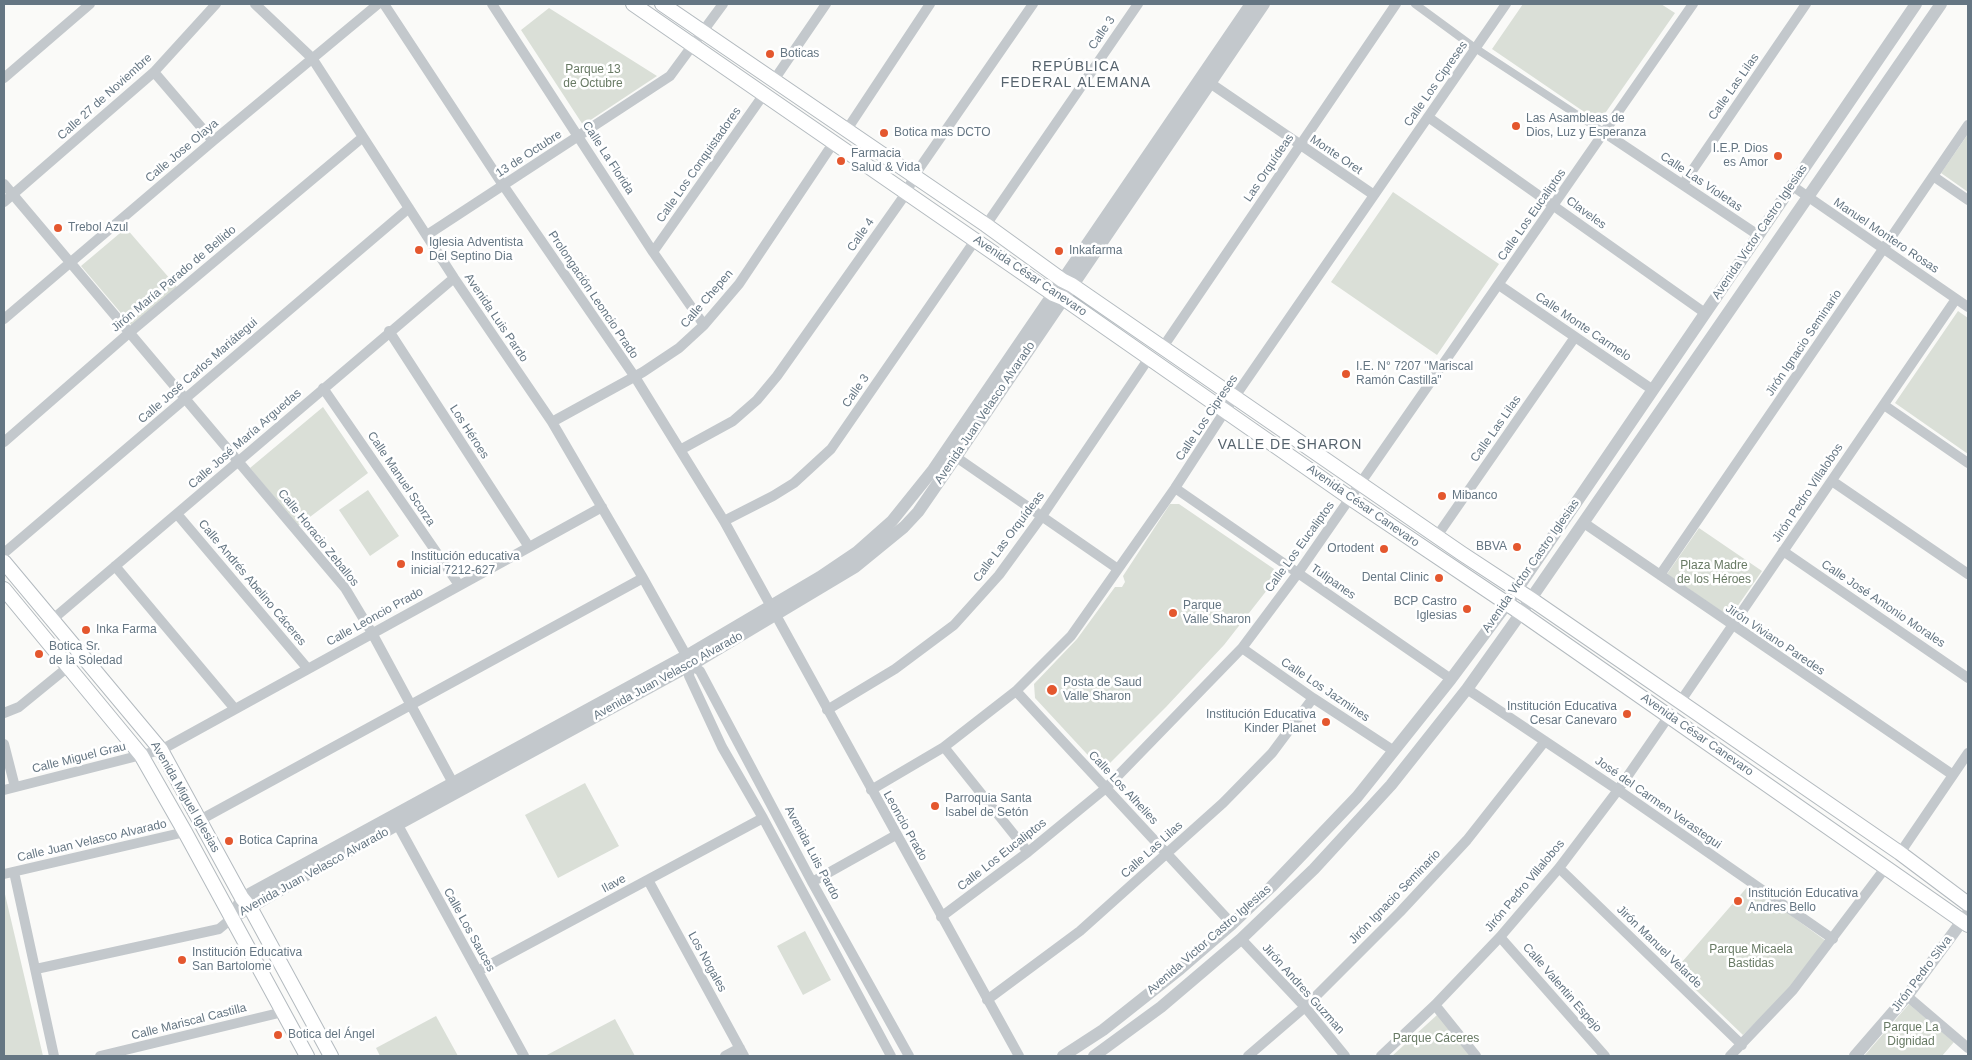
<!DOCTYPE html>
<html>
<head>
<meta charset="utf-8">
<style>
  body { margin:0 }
  #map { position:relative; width:1972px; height:1060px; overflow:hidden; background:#fafaf8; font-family:Arial,sans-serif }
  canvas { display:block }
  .frame { position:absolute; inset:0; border:5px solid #657683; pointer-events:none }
</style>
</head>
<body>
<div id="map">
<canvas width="1972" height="1060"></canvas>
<div class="frame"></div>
</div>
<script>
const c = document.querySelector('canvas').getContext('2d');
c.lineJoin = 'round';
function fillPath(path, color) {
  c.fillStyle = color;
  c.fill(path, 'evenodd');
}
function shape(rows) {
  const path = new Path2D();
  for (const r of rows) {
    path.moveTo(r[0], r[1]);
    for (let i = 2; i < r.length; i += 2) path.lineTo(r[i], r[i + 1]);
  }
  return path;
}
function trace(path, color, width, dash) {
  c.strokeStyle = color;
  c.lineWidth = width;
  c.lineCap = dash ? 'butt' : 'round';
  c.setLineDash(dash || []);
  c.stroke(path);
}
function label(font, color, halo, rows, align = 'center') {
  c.font = font + ' Arial,sans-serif';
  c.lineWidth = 5;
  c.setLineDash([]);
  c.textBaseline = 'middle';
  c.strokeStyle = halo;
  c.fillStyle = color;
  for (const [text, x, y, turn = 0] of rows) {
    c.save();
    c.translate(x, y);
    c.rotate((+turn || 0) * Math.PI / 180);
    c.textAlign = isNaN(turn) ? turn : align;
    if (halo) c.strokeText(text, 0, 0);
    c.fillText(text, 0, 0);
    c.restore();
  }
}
fillPath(shape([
  [1523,4,1661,4,1675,13,1599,122,1492,49],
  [549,8,657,76,583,125,521,30],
  [1968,134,1968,192,1941,173],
  [1393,192,1499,264,1437,355,1331,282],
  [126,228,177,287,132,326,81,266],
  [1958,311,1968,318,1968,454,1895,403],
  [323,407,368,473,298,526,250,468],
  [368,490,399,536,370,556,339,510],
  [1170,504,1179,504,1277,571,1278,576,1224,645,1166,707,1105,768,1098,766,1035,698,1034,684,1077,639,1115,587,1122,587,1125,582,1123,576],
  [1699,528,1762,571,1730,617,1667,574],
  [585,783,619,846,558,878,525,815],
  [1749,885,1826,941,1787,991,1743,1035,1675,970],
  [4,890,43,1056,4,1056],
  [805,931,831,980,803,995,777,946],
  [1909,1004,1954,1042,1942,1056,1864,1056],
  [1437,1015,1473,1056,1392,1056],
  [436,1016,458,1056,380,1056,376,1048],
  [615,1019,635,1056,545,1056]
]), '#dadfd7');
const secondary = shape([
  [633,4,1053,294,1063,298,1350,498,1521,613,1968,925],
  [662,4,986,225,1062,280,1072,285,1461,553,1531,599,1900,853,1968,904],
  [4,562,161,750,242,898,251,909,331,1056],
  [4,589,141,755,185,832,307,1056]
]);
trace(secondary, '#b3babf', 16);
trace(shape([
  [1415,4,1475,48,1605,133]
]), '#c3c8cc', 8);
trace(shape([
  [255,4,312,58,454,278,552,422,643,578,686,655,690,664,689,676,722,747,763,818,891,1056],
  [384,4,503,185,635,377,724,521,1019,1056],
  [492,4,653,252,704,325],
  [154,72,213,141],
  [4,78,90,4],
  [774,80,826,4],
  [1210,83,1374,195],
  [1428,117,1705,313],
  [846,131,930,4],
  [1605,133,1758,235],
  [1933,176,1968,200],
  [4,184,345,588,372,633,453,783],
  [1683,184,1806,4],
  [1791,185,1968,307],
  [4,202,154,72,216,4],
  [986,225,1138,4],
  [427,235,670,76,723,4],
  [653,252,764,94],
  [1499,285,1653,390],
  [4,319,213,141,378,4],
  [389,331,529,547],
  [1163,347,1396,4],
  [323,388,459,585],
  [1884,405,1968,463],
  [552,422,643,372,679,348,704,325,739,284,834,142],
  [4,442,129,333,363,137],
  [680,450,733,421,757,400,777,376,907,192,914,176,1033,4],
  [956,457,1118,569],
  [1832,481,1968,574],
  [1175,488,1451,679],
  [177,514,308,669],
  [724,521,773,496,794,483,831,449,976,239],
  [1584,523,1953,775],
  [1437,536,1575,337],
  [1783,551,1968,678],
  [4,553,409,208],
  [115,566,235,709],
  [1660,575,1968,125],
  [53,619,454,278],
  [1242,648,1313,698,1394,751],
  [690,664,700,671,812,882,909,1056],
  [1467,689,1618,790,1833,939],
  [1016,691,1232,924],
  [1680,702,1956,299],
  [827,710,895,669,954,625,999,575,1042,516,1149,358],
  [4,713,19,707,68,667],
  [4,744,15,787],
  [944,747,1028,852],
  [4,790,161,750,602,507],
  [871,790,944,747,1016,691,1071,636,1175,488,1225,411,1506,4],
  [394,818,524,1056],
  [200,820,643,578],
  [1900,853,1968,753],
  [1559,868,1742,1045],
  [14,872,54,1056],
  [4,874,185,832],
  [648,880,744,1056],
  [812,882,896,835],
  [941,917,1028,852,1106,788,1242,648,1298,573,1693,4],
  [1500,937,1605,1056],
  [1241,939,1305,1007,1345,1056],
  [36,969,219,929,232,918],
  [478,971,763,818],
  [1907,996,1968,1048],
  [987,1000,1080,931,1223,803,1272,753,1313,698],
  [1435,1005,1476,1056],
  [100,1056,283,1012],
  [725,1056,740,1048],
  [1248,1056,1305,1007,1400,912,1467,840,1545,741],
  [1381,1056,1435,1005,1500,937,1559,868,1618,790,1669,716],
  [1730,1056,1793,990,1886,867]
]), '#c3c8cc', 10);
trace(shape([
  [232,918,320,867,698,661,855,567,904,527,918,512,956,457,1264,4],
  [232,918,242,898,693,652,820,577,857,552,892,521,933,470,1251,4],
  [1063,1056,1103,1030,1180,969,1232,924,1271,887,1357,797,1451,679,1507,604,1916,4],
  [1094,1056,1161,1007,1241,939,1314,869,1391,785,1467,689,1521,613,1941,4],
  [1855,1056,1907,996,1968,913]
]), '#c3c8cc', 12);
trace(secondary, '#fff', 14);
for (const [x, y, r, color] of [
  [770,54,5,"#e4572e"],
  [1516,126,5,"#e4572e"],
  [884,133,5,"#e4572e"],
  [1778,156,5,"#e4572e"],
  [841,161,5,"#e4572e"],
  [58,228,5,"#e4572e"],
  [419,250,5,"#e4572e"],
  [1059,251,5,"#e4572e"],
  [1346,374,5,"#e4572e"],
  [1442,496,5,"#e4572e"],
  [1517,547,5,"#e4572e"],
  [1384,549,5,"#e4572e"],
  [401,564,5,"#e4572e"],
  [1439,578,5,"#e4572e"],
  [1467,609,5,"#e4572e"],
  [1173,613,5,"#e4572e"],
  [86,630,5,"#e4572e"],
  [39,654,5,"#e4572e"],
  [1052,690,6,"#e4572e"],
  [1627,714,5,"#e4572e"],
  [1326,722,5,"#e4572e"],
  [935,806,5,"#e4572e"],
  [229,841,5,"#e4572e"],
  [1738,901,5,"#e4572e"],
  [182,960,5,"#e4572e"],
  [278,1035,5,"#e4572e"]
]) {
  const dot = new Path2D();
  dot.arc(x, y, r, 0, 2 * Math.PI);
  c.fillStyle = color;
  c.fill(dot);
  trace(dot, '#fff', 2);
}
label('12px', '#657683', '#fff', [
  ["Calle 3",1102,33,-56],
  ["Calle Los Cipreses",1436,84,-55],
  ["Calle Las Lilas",1734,87,-55],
  ["Calle 27 de Noviembre",105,97,-42],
  ["Calle Jose Olaya",182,151,-40],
  ["13 de Octubre",529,154,-33],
  ["Monte Oret",1336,155,34],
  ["Calle La Florida",608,158,57],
  ["Calle Los Conquistadores",699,165,-55],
  ["Las Orquídeas",1269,168,-56],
  ["Calle Las Violetas",1701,182,34],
  ["Claveles",1586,213,36],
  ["Calle Los Eucaliptos",1532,215,-55],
  ["Avenida Victor Castro Iglesias",1760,232,-56],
  ["Calle 4",861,235,-55],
  ["Manuel Montero Rosas",1886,236,34],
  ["Avenida César Canevaro",1030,276,34],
  ["Jirón María Parado de Bellido",174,279,-40],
  ["Prolongación Leoncio Prado",593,295,56],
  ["Calle Chepen",707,299,-49],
  ["Avenida Luis Pardo",496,318,56],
  ["Calle Monte Carmelo",1583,327,34],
  ["Jirón Ignacio Seminario",1804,343,-56],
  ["Calle José Carlos Mariátegui",198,371,-41],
  ["Calle 3",856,391,-55],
  ["Avenida Juan Velasco Alvarado",985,413,-56],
  ["Calle Los Cipreses",1207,418,-56],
  ["Calle Las Lilas",1496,429,-55],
  ["Los Héroes",469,432,57],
  ["Calle José María Arguedas",245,439,-41],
  ["Calle Manuel Scorza",401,479,56],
  ["Jirón Pedro Villalobos",1808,493,-56],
  ["Avenida César Canevaro",1363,506,35],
  ["Calle Las Orquídeas",1009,537,-53],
  ["Calle Horacio Zeballos",318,538,51],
  ["Calle Los Eucaliptos",1300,547,-54],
  ["Avenida Victor Castro Iglesias",1531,566,-55],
  ["Tulipanes",1333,582,35],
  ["Calle Andrés Abelino Cáceres",252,583,50],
  ["Calle José Antonio Morales",1883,604,34],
  ["Calle Leoncio Prado",375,617,-29],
  ["Jirón Viviano Paredes",1775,640,34],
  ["Avenida Juan Velasco Alvarado",668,676,-29],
  ["Calle Los Jazmines",1325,690,34],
  ["Avenida César Canevaro",1697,735,35],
  ["Calle Miguel Grau",79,758,-14],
  ["Calle Los Alhelies",1123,788,47],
  ["Avenida Miguel Iglesias",185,797,60],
  ["José del Carmen Verastegui",1658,803,35],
  ["Leoncio Prado",905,826,61],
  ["Calle Juan Velasco Alvarado",92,841,-13],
  ["Calle Las Lilas",1152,850,-42],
  ["Avenida Luis Pardo",812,853,62],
  ["Calle Los Eucaliptos",1002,855,-38],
  ["Avenida Juan Velasco Alvarado",314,872,-29],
  ["Ilave",614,884,-28],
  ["Jirón Pedro Villalobos",1525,886,-50],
  ["Jirón Ignacio Seminario",1395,897,-46],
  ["Calle Los Sauces",469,930,61],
  ["Avenida Victor Castro Iglesias",1209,940,-41],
  ["Jirón Manuel Velarde",1659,947,44],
  ["Los Nogales",707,962,61],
  ["Jirón Pedro Silva",1922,974,-53],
  ["Calle Valentin Espejo",1562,988,49],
  ["Jirón Andres Guzman",1303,989,48],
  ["Calle Mariscal Castilla",189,1022,-14]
]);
label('12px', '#657683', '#fff', [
  ["Boticas",780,54],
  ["Las Asambleas de",1526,119],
  ["Dios, Luz y Esperanza",1526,133],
  ["Botica mas DCTO",894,133],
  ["I.E.P. Dios",1768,149,"right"],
  ["es Amor",1768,163,"right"],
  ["Farmacia",851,154],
  ["Salud & Vida",851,168],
  ["Trebol Azul",68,228],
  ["Iglesia Adventista",429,243],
  ["Del Septino Dia",429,257],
  ["Inkafarma",1069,251],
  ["I.E. N° 7207 \"Mariscal",1356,367],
  ["Ramón Castilla\"",1356,381],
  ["Mibanco",1452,496],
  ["BBVA",1507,547,"right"],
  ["Ortodent",1374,549,"right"],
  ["Institución educativa",411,557],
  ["inicial 7212-627",411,571],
  ["Dental Clinic",1429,578,"right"],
  ["BCP Castro",1457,602,"right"],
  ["Iglesias",1457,616,"right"],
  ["Parque",1183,606],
  ["Valle Sharon",1183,620],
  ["Inka Farma",96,630],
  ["Botica Sr.",49,647],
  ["de la Soledad",49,661],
  ["Posta de Saud",1063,683],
  ["Valle Sharon",1063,697],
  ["Institución Educativa",1617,707,"right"],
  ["Cesar Canevaro",1617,721,"right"],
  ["Institución Educativa",1316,715,"right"],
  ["Kinder Planet",1316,729,"right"],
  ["Parroquia Santa",945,799],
  ["Isabel de Setón",945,813],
  ["Botica Caprina",239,841],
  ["Institución Educativa",1748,894],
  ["Andres Bello",1748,908],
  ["Institución Educativa",192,953],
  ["San Bartolome",192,967],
  ["Botica del Ángel",288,1035]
], 'left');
label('12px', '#687a64', '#fff', [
  ["Parque 13",593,70],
  ["de Octubre",593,84],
  ["Plaza Madre",1714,566],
  ["de los Héroes",1714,580],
  ["Parque Micaela",1751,950],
  ["Bastidas",1751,964],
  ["Parque La",1911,1028],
  ["Dignidad",1911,1042],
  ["Parque Cáceres",1436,1039]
]);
c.letterSpacing = '1px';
label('14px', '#57646e', '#fff', [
  ["REPÚBLICA",1076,67],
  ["FEDERAL ALEMANA",1076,83],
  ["VALLE DE SHARON",1290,445]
]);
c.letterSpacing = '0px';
</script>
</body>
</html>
